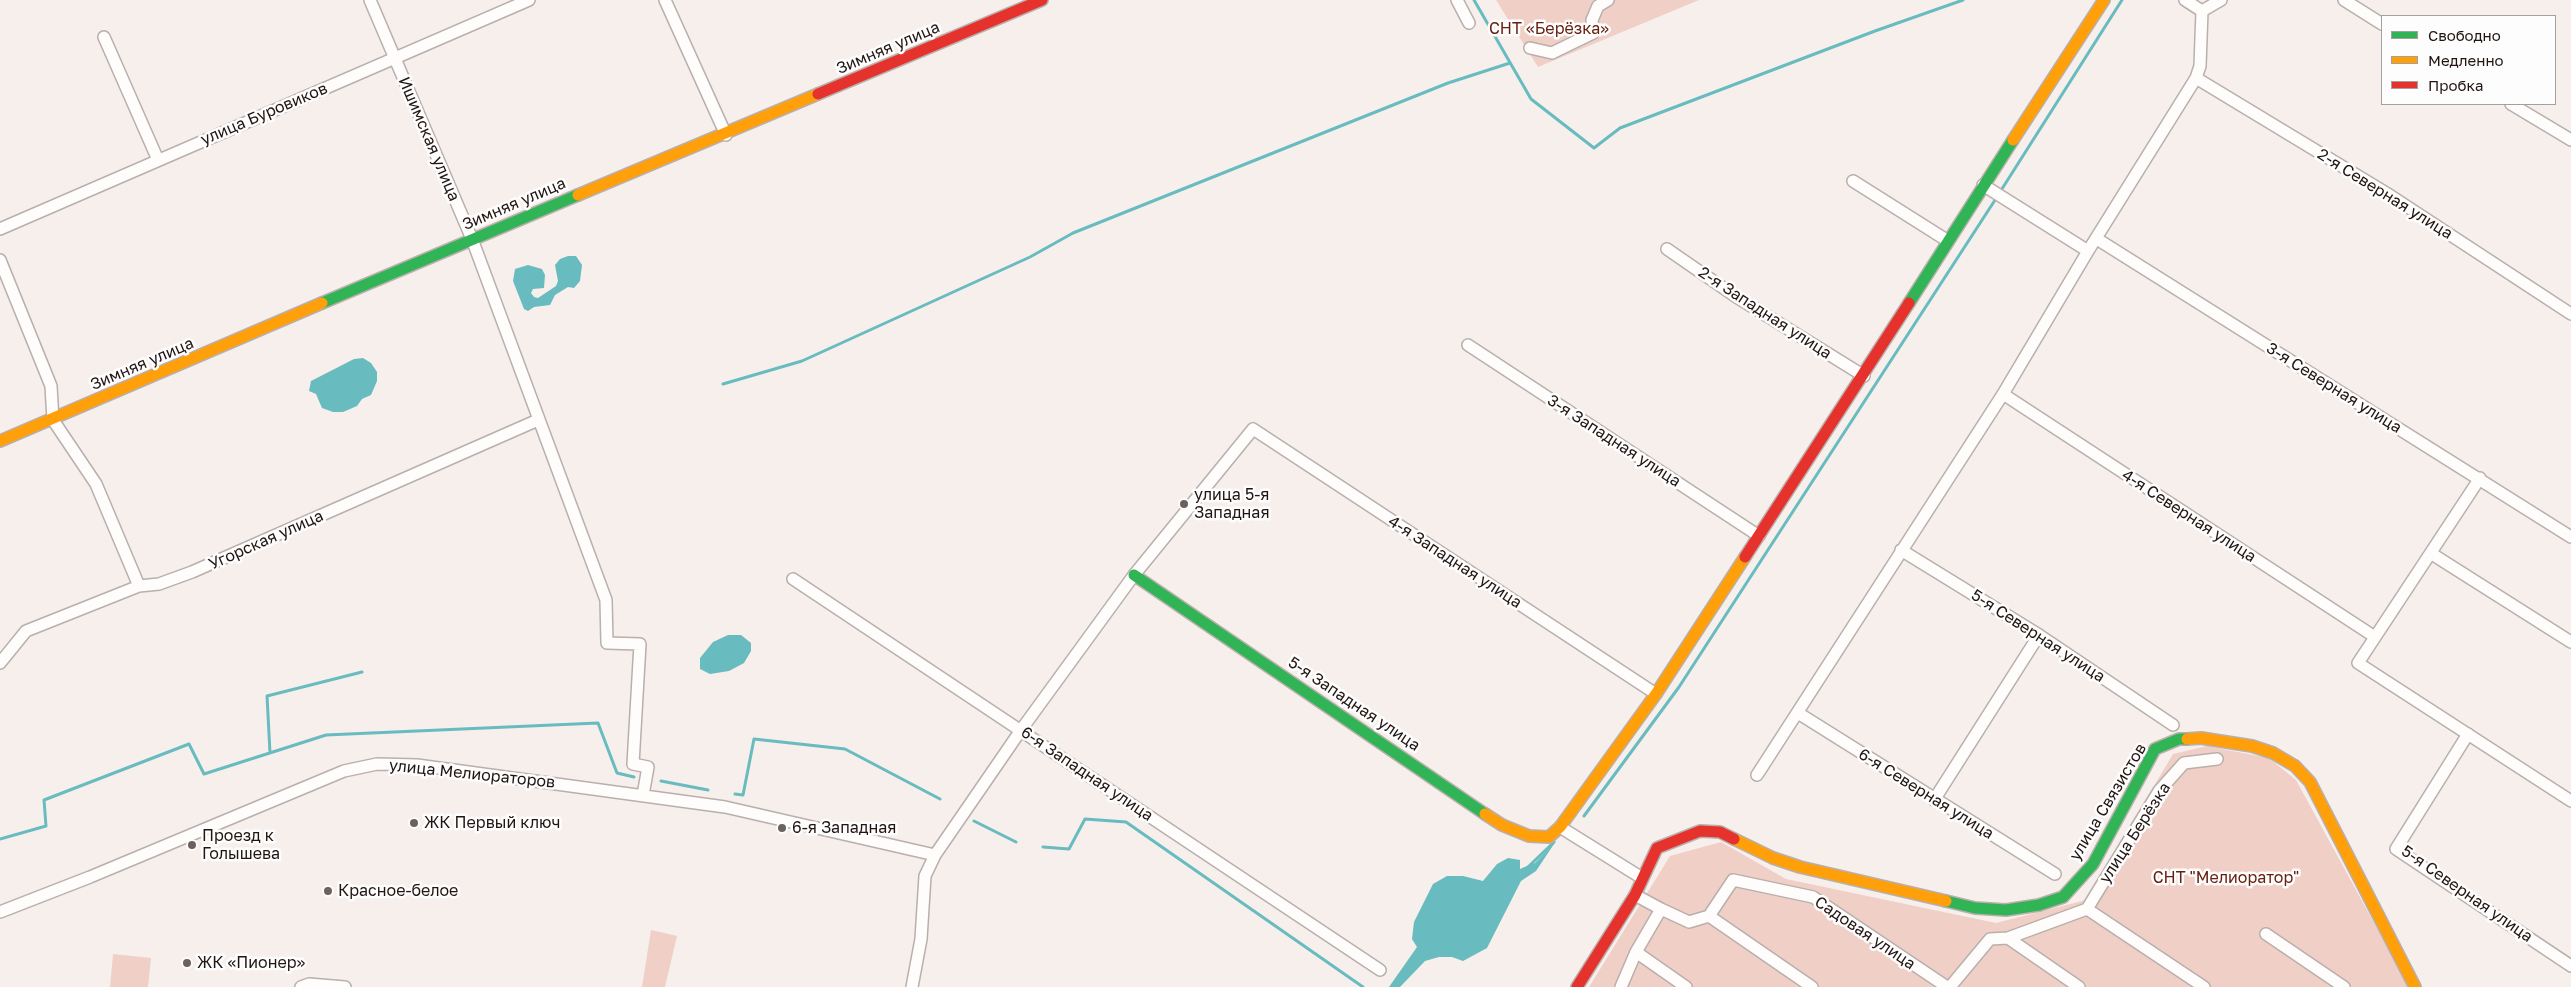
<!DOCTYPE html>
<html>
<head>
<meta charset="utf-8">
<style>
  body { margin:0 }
  #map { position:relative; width:2571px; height:987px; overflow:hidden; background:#f7efec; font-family:"Golos Text",sans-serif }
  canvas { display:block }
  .legend { position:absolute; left:2381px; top:15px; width:175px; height:90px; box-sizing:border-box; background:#fdfdfd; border:1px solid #a5a09f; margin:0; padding:6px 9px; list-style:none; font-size:15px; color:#211411 }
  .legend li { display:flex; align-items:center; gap:10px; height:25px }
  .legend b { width:25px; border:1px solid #a5a09f }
</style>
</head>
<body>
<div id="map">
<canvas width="2571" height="987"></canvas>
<ul class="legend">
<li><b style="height:6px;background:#30b455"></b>Свободно</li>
<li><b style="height:6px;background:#ff9f0a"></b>Медленно</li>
<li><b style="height:6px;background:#e5322d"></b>Пробка</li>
</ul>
</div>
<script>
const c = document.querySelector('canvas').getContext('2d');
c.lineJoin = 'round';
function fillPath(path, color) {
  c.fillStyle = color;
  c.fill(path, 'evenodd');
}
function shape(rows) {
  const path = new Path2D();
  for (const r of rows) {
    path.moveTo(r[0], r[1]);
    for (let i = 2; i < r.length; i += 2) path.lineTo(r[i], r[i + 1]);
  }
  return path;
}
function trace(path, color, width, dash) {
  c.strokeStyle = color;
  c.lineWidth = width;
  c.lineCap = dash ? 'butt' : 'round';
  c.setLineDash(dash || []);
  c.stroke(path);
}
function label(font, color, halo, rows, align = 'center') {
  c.font = font + ' "Golos Text",sans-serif';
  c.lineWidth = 5;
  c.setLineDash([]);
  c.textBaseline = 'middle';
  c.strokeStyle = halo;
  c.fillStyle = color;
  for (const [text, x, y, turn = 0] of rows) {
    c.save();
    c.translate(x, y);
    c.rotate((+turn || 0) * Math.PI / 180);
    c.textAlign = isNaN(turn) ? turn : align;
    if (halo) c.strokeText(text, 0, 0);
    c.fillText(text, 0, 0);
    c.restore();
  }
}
fillPath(shape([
  [1496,0,1699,0,1538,67],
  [2207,746,2269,758,2296,780,2409,987,1589,987,1670,856,1721,842,1786,879,1996,923,2086,900,2173,754],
  [651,930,677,936,665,987,642,987],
  [113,954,151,958,148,987,110,987]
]), '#f0cfc7');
fillPath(shape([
  [568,256,576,256,582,265,580,281,574,288,568,287,555,295,550,305,534,307,528,311,524,309,513,281,515,269,528,265,542,269,545,275,544,288,533,289,531,293,534,297,538,298,556,286,558,281,555,265,560,259],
  [363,358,371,363,377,372,377,381,371,395,362,399,357,406,343,412,333,412,322,408,316,394,309,391,311,381,354,359],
  [728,635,741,635,751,643,751,651,744,663,729,671,710,674,700,669,700,658,713,642],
  [1556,841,1536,871,1521,881,1487,948,1463,961,1452,957,1439,957,1425,961,1400,987,1389,987,1417,947,1412,939,1414,922,1433,884,1447,876,1463,876,1483,881,1497,864,1508,858,1520,860,1520,869,1527,866,1535,863]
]), '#68bbbe');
trace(shape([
  [1474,0,1531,99,1594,148,1620,128,1875,31,1963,0],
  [2000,192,2122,0],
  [723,384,802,361,1030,257,1073,233,1448,83,1510,63],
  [270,753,267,696,362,672],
  [661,781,708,790],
  [735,794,743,795,754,739,845,749,940,799],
  [1584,816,1679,687,1997,197],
  [974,821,1016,842],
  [0,839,46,826,44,800,189,744,204,774,326,735,598,723,617,773,634,777],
  [1043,847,1069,849,1085,819,1126,822,1363,987],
  [1528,867,1554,842]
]), '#68bbbe', 3);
const street = shape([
  [370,0,472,239,606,600,607,643,640,644,633,764,648,767,643,795],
  [665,0,726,135],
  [1457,0,1469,23],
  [2185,0,2202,11],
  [2344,0,2382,24],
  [2202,11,2221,0],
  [104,37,158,160],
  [1530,48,1552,53,1593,33,1592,20,1598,6,1608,0],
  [2196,78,2391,196,2571,314],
  [2511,104,2571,140],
  [1853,181,1948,241],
  [1983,185,2088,251],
  [0,229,529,0],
  [2097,239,2571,537],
  [1667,249,1735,296,1864,376],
  [0,260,51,386,53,420,96,484,139,586],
  [1468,345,1759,536],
  [2003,394,2375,637],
  [2480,478,2358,663,2571,801],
  [1901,550,2039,635,2173,725],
  [2432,554,2571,642],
  [793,579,1380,970],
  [0,663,26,631,139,586,159,584,192,572,538,420],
  [1798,713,2055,874],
  [2468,734,2396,849,2571,966],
  [1757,775,2003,394,2088,251,2196,78,2200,66,2202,11],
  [1934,800,2039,635],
  [1560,827,1642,878],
  [1635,895,1661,909,1636,952,1686,987],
  [1661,909,1689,922,1709,916,1812,987],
  [2087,909,2159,791,2184,763,2217,759],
  [0,912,90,877,344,771,377,764,417,765,725,807,935,855],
  [1709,916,1733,880,1813,897,1947,987],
  [2266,934,2344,987],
  [2008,938,2087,909,2204,987],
  [301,987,309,984,345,987],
  [912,987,921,939,925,876,935,855,1021,730,1134,575,1253,429,1656,694],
  [1621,987,1636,952],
  [1950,987,1990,939,2008,938,2079,987]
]);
const fast = shape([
  [322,303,578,195],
  [1909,303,2013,140],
  [1134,575,1485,814],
  [1946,901,1975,908,2006,910,2039,905,2063,897,2093,864,2155,749,2179,739,2187,739]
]);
const slow = shape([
  [2013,140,2104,0],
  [578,195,818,94],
  [0,441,322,303],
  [2187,739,2201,738,2252,746,2273,753,2295,766,2310,782,2415,987],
  [1485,814,1502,825,1529,836,1549,837,1560,827,1656,694,1745,557],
  [1734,839,1773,858,1800,867,1946,901]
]);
const jam = shape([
  [818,94,1042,0],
  [1745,557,1909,303],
  [1577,987,1635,895,1657,848,1700,831,1720,832,1734,839]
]);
trace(street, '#b9afac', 14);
trace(fast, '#b9afac', 14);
trace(slow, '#b9afac', 14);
trace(jam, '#b9afac', 14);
trace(street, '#fefdfc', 11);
trace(fast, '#30b455', 11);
trace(slow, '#ff9f0a', 11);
trace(jam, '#e5322d', 11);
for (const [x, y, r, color] of [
  [1184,504,5,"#6c615e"],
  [414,823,5,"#6c615e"],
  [782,828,5,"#6c615e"],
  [192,845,5,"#6c615e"],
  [328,891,5,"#6c615e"],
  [187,963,5,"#6c615e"]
]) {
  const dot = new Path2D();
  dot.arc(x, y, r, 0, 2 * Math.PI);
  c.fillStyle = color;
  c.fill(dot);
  trace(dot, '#fdfdfd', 2);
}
label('16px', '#67200f', '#fdfdfd', [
  ["СНТ «Берёзка»",1549,29],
  ["СНТ \"Мелиоратор\"",2226,878]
]);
label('16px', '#211411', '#fdfdfd', [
  ["Зимняя улица",888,48,-23],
  ["улица Буровиков",264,114,-23],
  ["Ишимская улица",429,139,67],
  ["2-я Северная улица",2385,194,32],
  ["Зимняя улица",514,204,-23],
  ["2-я Западная улица",1765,313,33],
  ["Зимняя улица",142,364,-23],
  ["3-я Северная улица",2334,388,32],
  ["3-я Западная улица",1614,441,33],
  ["4-я Северная улица",2189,516,33],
  ["Угорская улица",266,540,-24],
  ["4-я Западная улица",1455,562,33],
  ["5-я Северная улица",2038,636,33],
  ["5-я Западная улица",1354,704,34],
  ["улица Мелиораторов",472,774,6],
  ["6-я Западная улица",1087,774,34],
  ["6-я Северная улица",1926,794,32],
  ["улица Связистов",2108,802,-59],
  ["улица Берёзка",2135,833,-57],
  ["5-я Северная улица",2467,894,35],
  ["Садовая улица",1865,933,34]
]);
label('16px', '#211411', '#fdfdfd', [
  ["улица 5-я",1194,495],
  ["Западная",1194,513],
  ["ЖК Первый ключ",424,823],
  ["6-я Западная",792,828],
  ["Проезд к",202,836],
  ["Голышева",202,854],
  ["Красное-белое",338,891],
  ["ЖК «Пионер»",197,963]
], 'left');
</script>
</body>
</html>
